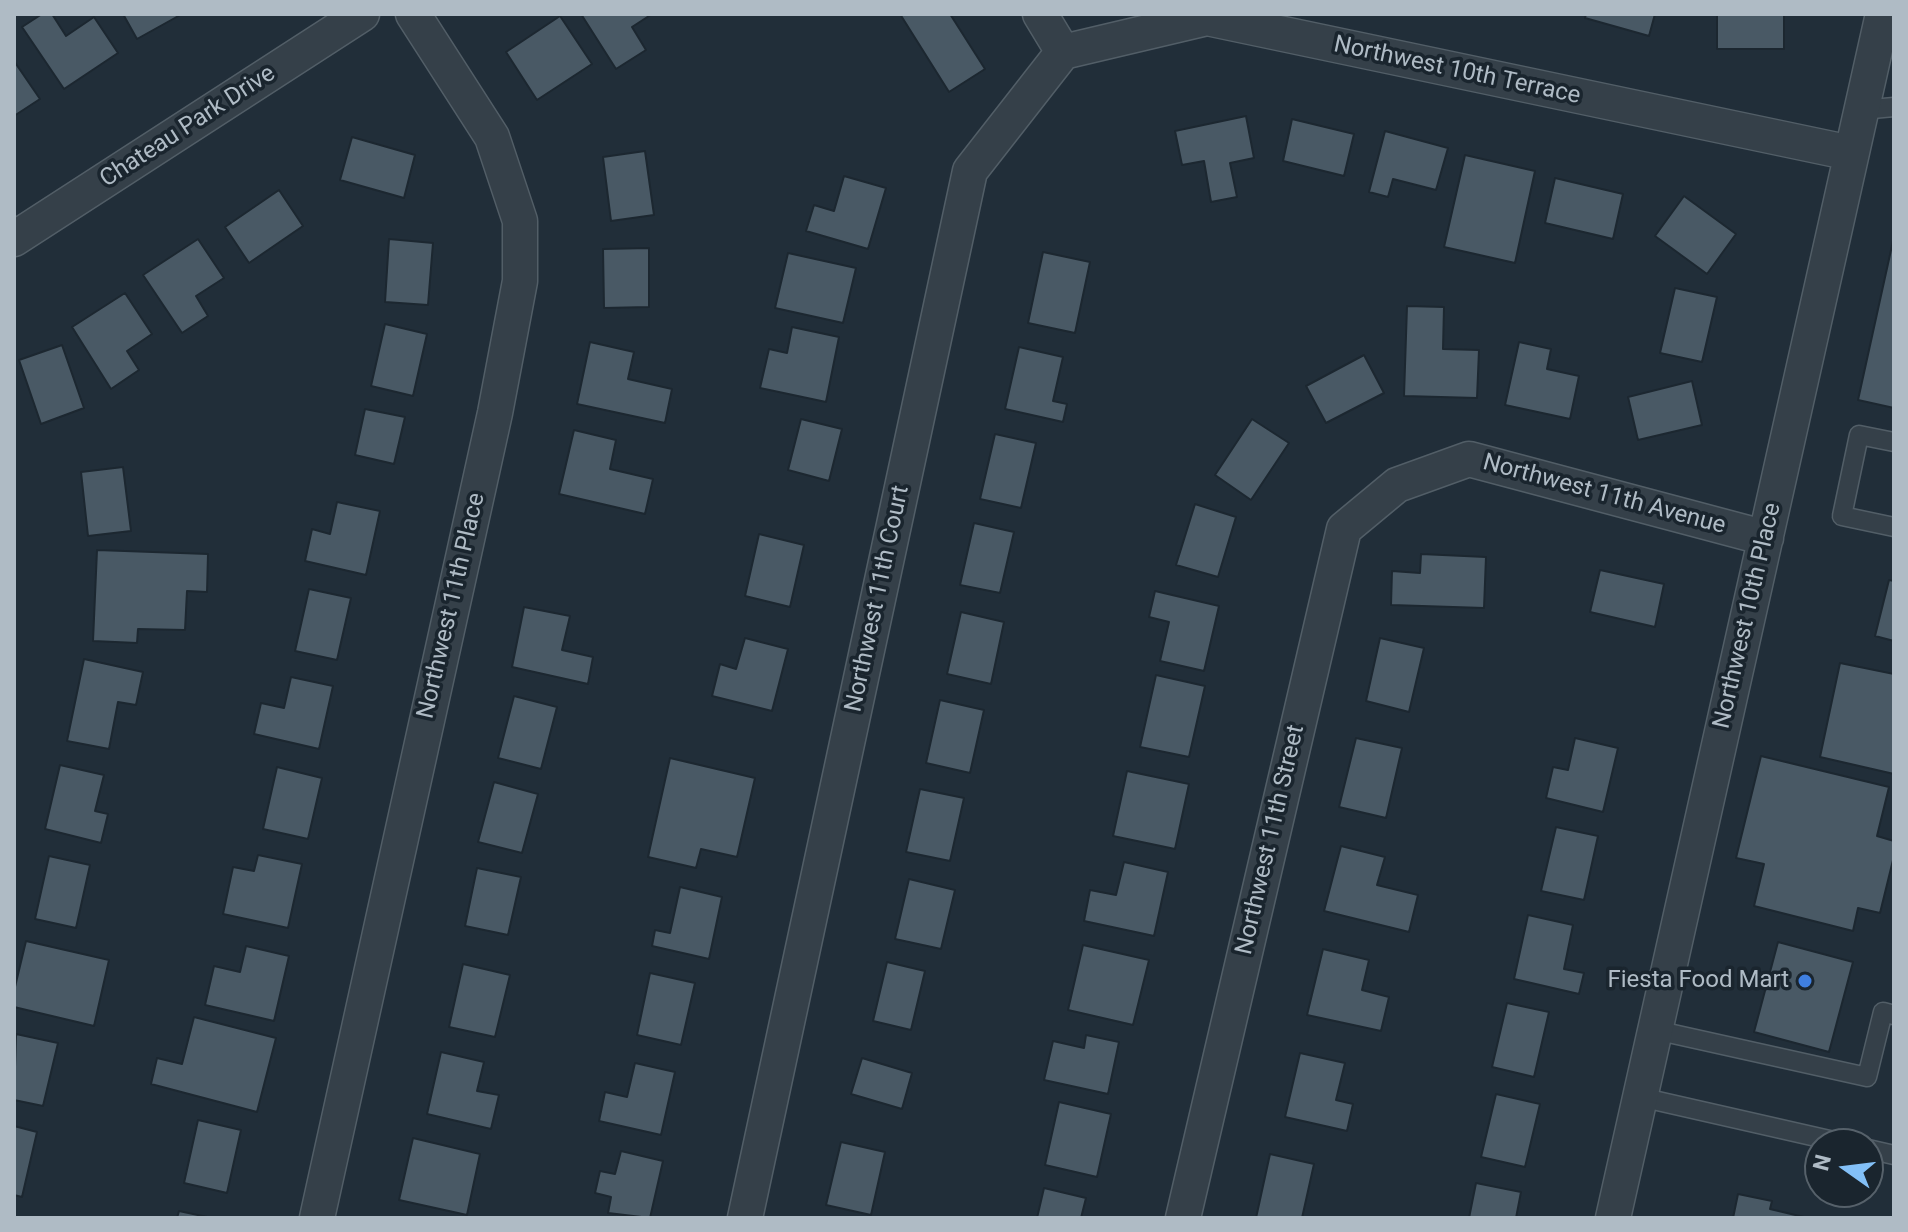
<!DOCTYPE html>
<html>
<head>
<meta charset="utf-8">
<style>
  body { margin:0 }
  #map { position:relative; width:1908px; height:1232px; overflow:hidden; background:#212e39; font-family:Roboto,sans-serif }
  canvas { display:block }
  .frame { position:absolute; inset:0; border:16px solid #afbbc5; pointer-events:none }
  .north { position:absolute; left:1804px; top:1128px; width:80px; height:80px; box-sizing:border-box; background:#1a252e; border:2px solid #56616a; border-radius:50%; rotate:284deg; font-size:22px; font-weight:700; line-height:32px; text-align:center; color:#afbbc5 }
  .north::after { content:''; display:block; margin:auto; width:28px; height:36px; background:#83c0f7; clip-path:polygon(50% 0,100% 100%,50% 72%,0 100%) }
</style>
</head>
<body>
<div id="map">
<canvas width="1908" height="1232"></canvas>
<div class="frame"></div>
<div class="north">N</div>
</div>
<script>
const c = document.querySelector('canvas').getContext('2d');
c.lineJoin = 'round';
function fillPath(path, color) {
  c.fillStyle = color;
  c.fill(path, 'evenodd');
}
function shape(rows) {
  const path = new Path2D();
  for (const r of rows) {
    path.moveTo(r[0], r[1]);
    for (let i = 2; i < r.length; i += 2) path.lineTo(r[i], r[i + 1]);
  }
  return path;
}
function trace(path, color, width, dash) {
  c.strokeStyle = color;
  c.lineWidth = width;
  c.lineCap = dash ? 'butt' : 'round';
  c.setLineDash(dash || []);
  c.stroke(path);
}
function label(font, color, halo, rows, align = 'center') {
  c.font = font + ' Roboto,sans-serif';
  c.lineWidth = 7;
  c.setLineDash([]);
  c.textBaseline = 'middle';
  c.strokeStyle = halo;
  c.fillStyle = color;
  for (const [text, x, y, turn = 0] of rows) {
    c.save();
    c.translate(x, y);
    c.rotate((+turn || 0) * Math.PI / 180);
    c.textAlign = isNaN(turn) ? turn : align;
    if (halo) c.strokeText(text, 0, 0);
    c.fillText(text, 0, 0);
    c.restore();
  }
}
const building = shape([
  [42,14,52,14,66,36,94,17,118,53,64,89,22,27,42,14],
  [123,14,182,14,137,39,123,14],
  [581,14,652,14,632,27,646,50,616,69,581,14],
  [900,14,950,14,985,69,949,92,900,14],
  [1586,14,1655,14,1649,36,1585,18,1586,14],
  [1717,14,1784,14,1784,49,1717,49,1717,14],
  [560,16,592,64,537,100,506,52,560,16],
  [14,61,40,99,14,116,14,61],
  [1246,116,1254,158,1230,163,1237,197,1211,202,1204,161,1182,165,1175,131,1246,116],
  [1292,119,1354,134,1344,176,1283,161,1292,119],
  [1385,131,1448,148,1436,190,1393,179,1388,197,1369,192,1385,131],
  [352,137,415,155,404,198,340,180,352,137],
  [645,151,654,215,611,221,603,157,645,151],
  [1465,155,1535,171,1515,263,1444,247,1465,155],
  [844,176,886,188,868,249,806,231,814,205,834,211,844,176],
  [1555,178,1623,194,1613,239,1545,223,1555,178],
  [279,190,303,226,249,263,225,227,279,190],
  [1684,196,1736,234,1707,274,1655,236,1684,196],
  [198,239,224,278,196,296,208,316,182,333,143,275,198,239],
  [389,239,433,243,428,305,385,302,389,239],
  [1893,241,1894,241,1894,408,1858,400,1893,241],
  [649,248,649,307,604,308,603,249,649,248],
  [1043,252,1090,262,1075,333,1028,323,1043,252],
  [788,253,856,268,843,323,775,308,788,253],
  [1675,288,1717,297,1702,362,1660,353,1675,288],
  [125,293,152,334,127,351,139,370,111,389,72,327,125,293],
  [1407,306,1444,307,1443,349,1479,350,1477,398,1404,396,1407,306],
  [385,324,427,334,413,396,371,386,385,324],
  [792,327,839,337,826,402,760,388,769,349,787,353,792,327],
  [590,342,634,352,628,379,672,389,665,423,577,404,590,342],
  [1519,342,1551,349,1547,369,1579,376,1570,419,1505,405,1519,342],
  [62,345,84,408,41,424,19,360,62,345],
  [1019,347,1063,357,1053,401,1067,404,1063,422,1005,409,1019,347],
  [1364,355,1384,393,1326,423,1306,386,1364,355],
  [1692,381,1702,425,1638,440,1628,397,1692,381],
  [365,409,405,417,394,464,355,455,365,409],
  [801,419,842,429,829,481,788,470,801,419],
  [1252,419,1289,443,1251,500,1215,475,1252,419],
  [574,430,616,440,610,469,653,479,645,514,559,494,574,430],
  [995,434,1036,443,1021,508,980,499,995,434],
  [123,467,131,531,88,536,81,472,123,467],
  [337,502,380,511,366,575,305,561,312,529,330,534,337,502],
  [1195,504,1236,517,1218,577,1176,565,1195,504],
  [974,523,1014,532,1000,593,960,585,974,523],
  [759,534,804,545,790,607,745,596,759,534],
  [97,550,208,554,207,592,187,591,185,630,138,629,137,643,93,641,97,550],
  [1421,554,1486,557,1484,608,1391,605,1392,571,1420,573,1421,554],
  [1600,570,1664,584,1655,627,1590,612,1600,570],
  [1889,580,1894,581,1894,641,1875,636,1889,580],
  [309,589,351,598,337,660,295,651,309,589],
  [1155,591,1219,606,1204,671,1160,661,1169,622,1149,617,1155,591],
  [524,607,570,616,562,650,593,657,588,684,512,667,524,607],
  [961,612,1004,622,991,684,947,674,961,612],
  [745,638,788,649,772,711,712,696,720,664,736,669,745,638],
  [1380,638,1424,648,1409,712,1366,701,1380,638],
  [84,659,143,672,136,705,118,702,109,749,67,741,84,659],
  [1840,663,1894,674,1894,774,1820,757,1840,663],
  [1156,675,1205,686,1189,757,1140,747,1156,675],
  [291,677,333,686,319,749,254,734,261,703,284,708,291,677],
  [514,696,557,707,541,769,498,758,514,696],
  [940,700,984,710,970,773,926,763,940,700],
  [1356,738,1402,748,1386,818,1339,807,1356,738],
  [1575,738,1618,748,1603,812,1546,798,1553,767,1568,770,1575,738],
  [1761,756,1889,787,1877,836,1894,841,1894,856,1880,913,1858,908,1853,931,1754,906,1764,864,1736,858,1761,756],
  [670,758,755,778,737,857,701,849,696,868,648,857,670,758],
  [60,765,104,775,95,811,108,814,101,843,45,829,60,765],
  [277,767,322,778,308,839,263,829,277,767],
  [1127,771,1189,784,1175,849,1113,836,1127,771],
  [494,782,538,794,522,853,478,842,494,782],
  [920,789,964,798,950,861,906,852,920,789],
  [1556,827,1598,836,1584,900,1541,891,1556,827],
  [1341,846,1385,857,1377,885,1418,895,1409,932,1324,911,1341,846],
  [258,855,302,864,288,928,223,914,233,867,254,871,258,855],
  [49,856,90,865,76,928,35,919,49,856],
  [1124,862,1168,872,1154,936,1084,921,1090,890,1116,895,1124,862],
  [477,868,521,877,508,935,465,926,477,868],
  [909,879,955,890,941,949,895,939,909,879],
  [680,887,722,897,709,959,652,946,655,930,670,933,680,887],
  [1528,915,1573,925,1564,969,1584,973,1579,994,1514,979,1528,915],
  [26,941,109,960,94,1026,14,1007,14,991,26,941],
  [1778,942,1853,962,1829,1052,1754,1032,1778,942],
  [1083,945,1149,960,1133,1025,1068,1010,1083,945],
  [246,946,289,956,274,1021,205,1005,214,966,240,972,246,946],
  [1323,949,1369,960,1362,990,1389,997,1381,1031,1307,1015,1323,949],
  [887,962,925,971,911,1030,873,1021,887,962],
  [463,964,510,975,495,1037,449,1027,463,964],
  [650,973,695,983,681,1045,637,1035,650,973],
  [1507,1003,1549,1012,1534,1077,1492,1067,1507,1003],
  [194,1017,276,1038,257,1112,151,1084,157,1058,182,1064,194,1017],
  [16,1034,58,1043,43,1106,14,1100,16,1034],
  [1086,1035,1119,1042,1108,1094,1044,1080,1053,1041,1084,1048,1086,1035],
  [441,1052,484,1062,477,1091,499,1095,491,1129,427,1114,441,1052],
  [1300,1053,1345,1063,1336,1100,1353,1104,1347,1131,1285,1117,1300,1053],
  [862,1058,912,1073,902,1109,851,1094,862,1058],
  [635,1063,675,1072,661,1135,599,1121,605,1092,627,1097,635,1063],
  [1496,1094,1540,1104,1525,1167,1481,1157,1496,1094],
  [1059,1102,1111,1114,1097,1177,1045,1165,1059,1102],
  [198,1120,241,1130,227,1193,184,1183,198,1120],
  [14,1126,37,1132,22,1197,14,1195,14,1126],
  [413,1138,480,1154,467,1215,399,1200,413,1138],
  [841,1142,885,1152,871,1215,826,1205,841,1142],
  [621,1151,663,1161,650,1218,608,1213,611,1197,595,1193,600,1171,615,1174,621,1151],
  [1270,1154,1314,1164,1302,1218,1256,1218,1270,1154],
  [1476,1183,1521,1192,1516,1218,1469,1218,1476,1183],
  [1044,1188,1086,1198,1081,1218,1037,1218,1044,1188],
  [1738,1194,1772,1201,1770,1209,1808,1218,1733,1218,1738,1194],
  [179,1211,212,1218,177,1218,179,1211]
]);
fillPath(building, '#495965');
trace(building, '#1c2730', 2);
const service = shape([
  [1861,110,1894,107],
  [1894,442,1859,435,1842,516,1894,527],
  [1655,1030,1867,1077,1883,1012,1894,1015],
  [1640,1097,1847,1144],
  [1868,1149,1894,1155]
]);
const minor = shape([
  [1063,52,1207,18,1851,153],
  [14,239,362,14],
  [317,1218,495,413,520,281,520,221,492,137,413,14],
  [745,1218,970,171,1063,52,1040,14],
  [1183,1218,1344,529,1397,485,1469,459,1766,538],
  [1613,1218,1883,14]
]);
trace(service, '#525e67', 21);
trace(minor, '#525e67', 37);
trace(service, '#354049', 18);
trace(minor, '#354049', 34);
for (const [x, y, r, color] of [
  [1805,981,8,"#3f7fe0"]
]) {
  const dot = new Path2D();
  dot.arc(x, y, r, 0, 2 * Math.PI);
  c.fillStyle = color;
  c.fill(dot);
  trace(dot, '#1a252e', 3);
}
label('24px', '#afbbc5', '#1a252e', [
  ["Northwest 10th Terrace",1457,71,12],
  ["Chateau Park Drive",188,127,-33],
  ["Northwest 11th Avenue",1604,495,15],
  ["Northwest 11th Court",878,599,-78],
  ["Northwest 11th Place",452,606,-77],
  ["Northwest 10th Place",1748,616,-77],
  ["Northwest 11th Street",1271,840,-77]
]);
label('24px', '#afbbc5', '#1a252e', [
  ["Fiesta Food Mart",1789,981]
], 'right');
</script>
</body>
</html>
